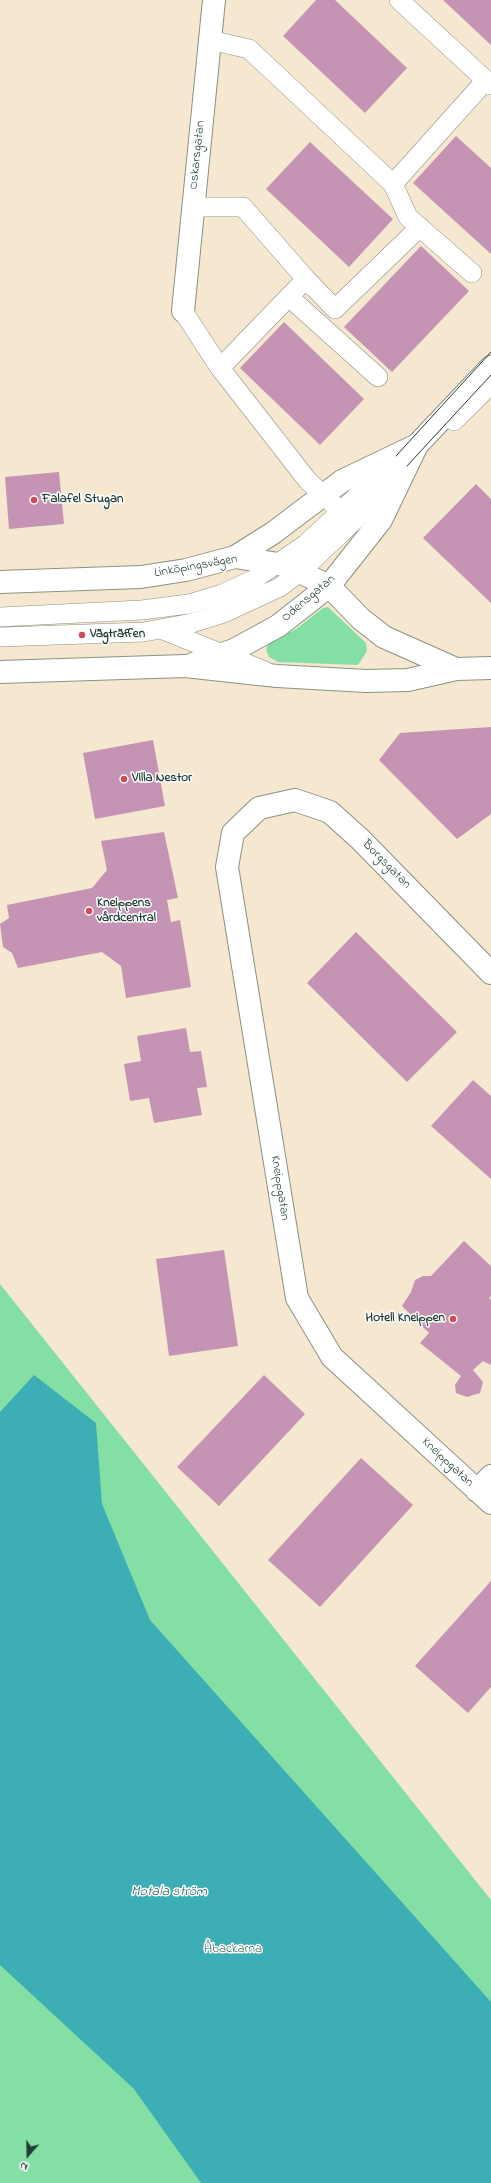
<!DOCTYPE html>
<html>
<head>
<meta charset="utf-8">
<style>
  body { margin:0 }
  #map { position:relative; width:491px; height:2183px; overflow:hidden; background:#f5e7d0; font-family:"Indie Flower",sans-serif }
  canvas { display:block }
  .north { position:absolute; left:8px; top:2135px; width:40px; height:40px; -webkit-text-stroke:3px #fff; paint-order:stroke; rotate:200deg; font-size:11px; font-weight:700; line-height:16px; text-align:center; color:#1f3d34 }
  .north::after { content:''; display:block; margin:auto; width:14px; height:18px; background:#1f3d34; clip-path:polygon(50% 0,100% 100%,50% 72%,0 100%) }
</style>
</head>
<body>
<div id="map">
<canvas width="491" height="2183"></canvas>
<div class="north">N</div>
</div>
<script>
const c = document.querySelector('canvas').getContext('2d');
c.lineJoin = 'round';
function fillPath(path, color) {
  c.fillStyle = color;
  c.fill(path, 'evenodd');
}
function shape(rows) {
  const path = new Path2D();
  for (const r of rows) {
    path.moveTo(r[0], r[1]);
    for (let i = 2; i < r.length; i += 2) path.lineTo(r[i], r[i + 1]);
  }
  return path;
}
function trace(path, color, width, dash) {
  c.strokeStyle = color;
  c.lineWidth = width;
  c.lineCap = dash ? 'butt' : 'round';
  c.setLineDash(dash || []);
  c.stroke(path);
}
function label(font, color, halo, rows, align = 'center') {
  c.font = font + ' "Indie Flower",sans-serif';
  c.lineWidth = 3;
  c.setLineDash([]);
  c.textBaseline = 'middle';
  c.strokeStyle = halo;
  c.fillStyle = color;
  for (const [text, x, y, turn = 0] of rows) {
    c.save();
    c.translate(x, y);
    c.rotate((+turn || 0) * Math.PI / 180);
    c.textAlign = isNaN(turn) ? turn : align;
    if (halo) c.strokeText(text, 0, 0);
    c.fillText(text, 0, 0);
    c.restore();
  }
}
fillPath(shape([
  [328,607,366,643,367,651,358,665,278,662,269,657,266,650,268,644,296,629,323,608],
  [0,1284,491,1900,491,2183,0,2183]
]), '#84dfa5');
fillPath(shape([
  [34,1375,96,1423,102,1504,150,1620,491,2002,491,2183,201,2183,134,2089,0,1965,0,1412]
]), '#3daeb5');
fillPath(shape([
  [316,0,335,0,407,68,365,113,283,36],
  [443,0,491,0,491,45],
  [456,136,491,168,491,254,413,183],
  [310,142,393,219,349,267,266,189],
  [421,246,469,291,392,372,344,327],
  [284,322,364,399,320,445,240,368],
  [59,472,64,524,9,529,5,477],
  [476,484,491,499,491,603,423,538],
  [491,727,491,814,457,839,379,760,400,733],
  [153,740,165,806,95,819,83,753],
  [164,832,178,898,167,900,171,922,180,920,191,987,126,998,121,966,102,952,18,968,12,953,3,947,0,924,9,918,7,905,92,888,107,870,101,841],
  [356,932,457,1032,407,1082,307,983],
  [186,1028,190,1052,201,1051,207,1087,197,1088,202,1115,154,1123,149,1098,130,1101,124,1064,141,1061,137,1036],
  [473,1080,491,1096,491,1179,431,1126],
  [464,1241,491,1266,491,1296,489,1298,491,1300,491,1365,483,1361,473,1370,483,1382,480,1393,467,1397,456,1393,455,1385,461,1376,420,1343,429,1333,402,1306,411,1292,415,1280,423,1276,431,1276],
  [224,1250,238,1346,169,1356,156,1259],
  [264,1375,305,1414,219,1506,177,1467],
  [361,1458,413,1505,320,1607,268,1560],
  [491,1581,491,1687,468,1713,415,1666]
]), '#c594b5');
const service = shape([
  [399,0,491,85],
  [210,40,249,49,393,184,486,80],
  [393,184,408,217,472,273],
  [193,207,243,207,313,287],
  [289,297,378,377],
  [183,311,220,368,306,279,335,309,420,227],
  [220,368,308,481,334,505],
  [454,421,491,384],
  [0,617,142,610,189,604,222,594,253,580,306,544,370,484,393,458],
  [163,630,265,671],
  [0,637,144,632,192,623,224,613,280,587,300,572,382,494,398,476]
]);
const minor = shape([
  [183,311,214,0],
  [491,973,360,839,330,812,295,800,259,808,233,833,227,867,297,1298,332,1357,491,1503],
  [477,1491,491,1476]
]);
const tertiary = shape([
  [278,564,289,567,329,586,361,619,384,637,456,669],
  [0,582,141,577,186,570,235,557,273,533,342,481,417,445],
  [193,664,234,650,278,626,329,586,381,520,417,445,491,367],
  [0,672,185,666,277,676,366,681,408,680,456,669,491,668]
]);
const secondary = shape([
  [235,557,278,564]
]);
trace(service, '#8a9282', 20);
trace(minor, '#8a9282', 24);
trace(tertiary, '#8a9282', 24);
trace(secondary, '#8a9282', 24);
trace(service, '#fff', 19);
trace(minor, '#fff', 22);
trace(tertiary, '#fff', 22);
trace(secondary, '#fff', 22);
trace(shape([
  [396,456,491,352],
  [407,466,491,375]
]), '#1f3d34', 1);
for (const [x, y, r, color] of [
  [34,500,4,"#d1495b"],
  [82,635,4,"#d1495b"],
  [124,779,4,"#d1495b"],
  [89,911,4,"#d1495b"],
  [453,1319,4,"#d1495b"]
]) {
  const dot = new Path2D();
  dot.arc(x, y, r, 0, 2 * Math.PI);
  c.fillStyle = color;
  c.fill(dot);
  trace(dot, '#fff', 1.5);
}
label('13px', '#1f3d34', '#fff', [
  ["Oskarsgatan",198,155,-84],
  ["Linköpingsvägen",196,567,-10],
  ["Odensgatan",309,599,-40],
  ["Borgsgatan",386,865,45],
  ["Kneippgatan",279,1188,81],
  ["Kneippgatan",447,1463,43]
]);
label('bold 13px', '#1f3d34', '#fff', [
  ["Falafel Stugan",42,500],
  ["Vägträffen",90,635],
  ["Villa Nestor",132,779],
  ["Kneippens",97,904],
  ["vårdcentral",97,919],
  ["Hotell Kneippen",445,1319,"right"]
], 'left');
label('13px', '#386650', '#fff', [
  ["Åbackarna",233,1950]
]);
label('italic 14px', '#2a6561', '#fff', [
  ["Motala ström",169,1893]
]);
</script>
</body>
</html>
